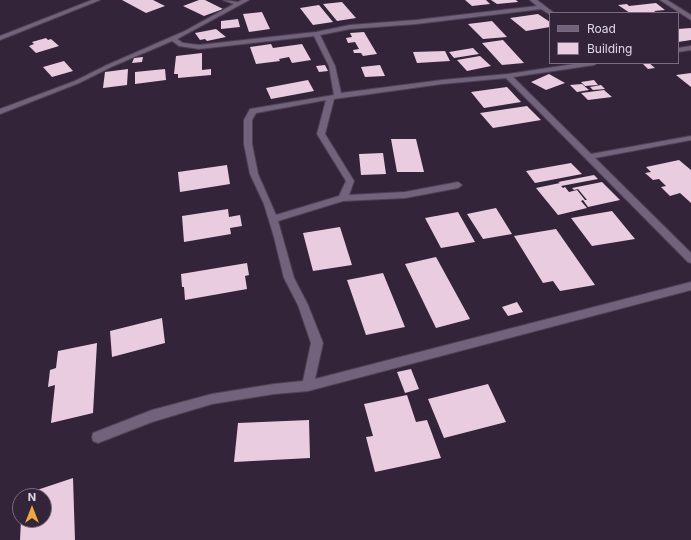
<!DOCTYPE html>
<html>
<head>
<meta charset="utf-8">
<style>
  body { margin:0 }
  #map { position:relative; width:691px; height:540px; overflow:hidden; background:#33243a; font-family:Inter,sans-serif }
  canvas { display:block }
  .legend { position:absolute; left:549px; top:12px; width:130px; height:52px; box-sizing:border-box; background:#33243a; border:1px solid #786c7e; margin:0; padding:5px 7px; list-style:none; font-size:12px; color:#e0d7e5 }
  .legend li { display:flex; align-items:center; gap:8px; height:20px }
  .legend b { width:20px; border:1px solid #786c7e }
  .north { position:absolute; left:12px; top:488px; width:40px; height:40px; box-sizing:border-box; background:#33243a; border:1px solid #786c7e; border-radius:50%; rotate:0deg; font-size:11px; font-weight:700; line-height:16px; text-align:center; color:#e0d7e5 }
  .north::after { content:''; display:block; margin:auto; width:14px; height:18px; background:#eea73d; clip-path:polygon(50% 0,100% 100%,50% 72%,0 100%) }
</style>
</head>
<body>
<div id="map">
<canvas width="691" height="540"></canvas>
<ul class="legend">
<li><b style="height:5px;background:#72627b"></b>Road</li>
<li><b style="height:11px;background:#eacce0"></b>Building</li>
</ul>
<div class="north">N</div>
</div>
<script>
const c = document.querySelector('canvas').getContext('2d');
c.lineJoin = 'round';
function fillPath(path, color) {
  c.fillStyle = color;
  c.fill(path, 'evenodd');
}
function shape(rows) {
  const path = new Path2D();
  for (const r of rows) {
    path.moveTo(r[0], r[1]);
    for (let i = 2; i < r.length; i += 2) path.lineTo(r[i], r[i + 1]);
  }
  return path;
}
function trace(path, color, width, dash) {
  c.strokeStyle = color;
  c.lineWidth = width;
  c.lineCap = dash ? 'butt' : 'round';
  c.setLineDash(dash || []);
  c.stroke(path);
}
fillPath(shape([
  [122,0,153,0,165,6,146,13],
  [199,0,205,0,223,9,204,16,183,6],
  [465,0,486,0,490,4,472,6],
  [491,0,516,0,518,2,497,4],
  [342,2,356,18,337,21,323,4],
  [656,3,665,10,654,11,657,13,630,13,618,5,627,4,629,6],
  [319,5,333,22,313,25,300,8],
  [262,12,270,29,249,32,243,14],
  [538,14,550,22,550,27,526,31,510,18],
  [238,19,240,27,221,29,221,21],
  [492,21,507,37,483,39,468,24],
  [691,28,691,40,678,42,678,29],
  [216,29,226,37,207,41,205,39,200,40,195,33],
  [364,32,377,54,363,56,361,53,354,53,353,50,359,49,355,42,348,43,346,38,352,37,350,33],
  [46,38,48,40,51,39,59,46,36,53,29,46,34,44,32,42],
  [503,40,524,63,502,65,482,43],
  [271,44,273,48,302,44,311,60,292,63,289,57,279,59,280,61,256,64,250,47],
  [473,48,479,54,454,58,449,52],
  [445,51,450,61,417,63,413,52],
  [202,53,202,70,211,69,211,75,178,78,178,74,174,74,176,56],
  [480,56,491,66,467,71,457,60],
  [143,57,142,62,132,63,134,58],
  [64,61,73,71,52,77,43,67],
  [642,63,649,63,655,68,648,69],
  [325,65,328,71,319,72,316,66],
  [380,65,385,76,365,77,361,67],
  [128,69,127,85,103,88,105,72],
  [165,69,166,80,135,84,135,72],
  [691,73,691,87,676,75],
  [549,74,565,83,546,90,531,82],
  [308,80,314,91,271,99,266,88],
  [594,80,598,85,585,86,581,82],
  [582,84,589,90,577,92,570,85],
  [601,85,605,89,593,90,590,87],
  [507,87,521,102,484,108,471,92],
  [604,90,612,97,588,100,581,93],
  [527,106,541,120,493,128,480,113],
  [391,139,416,139,424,172,397,172],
  [383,153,386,174,361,175,359,154],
  [679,160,691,170,691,203,680,193,670,196,661,187,666,186,659,179,653,180,645,173,651,172,646,167],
  [571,163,582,174,535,183,526,171],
  [227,165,230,184,180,192,178,172],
  [594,175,598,179,561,186,563,188,565,187,569,192,577,190,585,200,587,200,578,189,574,190,572,188,602,182,620,200,588,207,583,200,581,201,587,208,558,215,536,188,560,183,558,182],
  [496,208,512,234,483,239,467,214],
  [228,209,229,217,240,215,242,226,230,228,231,234,184,242,182,216],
  [612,211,635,239,592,246,571,218],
  [458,212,475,242,441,248,425,218],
  [340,227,352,265,313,271,303,233],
  [556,229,595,285,560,291,553,281,543,283,514,236],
  [436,257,470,319,436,328,405,264],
  [247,263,249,275,245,276,247,289,185,300,184,287,182,287,181,274],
  [383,273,405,327,366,335,347,280],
  [517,302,523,312,508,316,502,307],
  [162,318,165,343,112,357,110,331],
  [97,343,93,413,51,423,55,385,48,387,50,370,56,368,58,351],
  [411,369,419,389,405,393,397,372],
  [488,384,506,422,444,438,428,399],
  [407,395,416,422,427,420,441,458,375,472,366,437,373,436,364,404],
  [309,420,310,458,234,462,238,423],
  [73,478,75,540,20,540,21,520,44,520,44,496,19,496]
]), '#eacce0');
const minor = shape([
  [92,0,100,0,0,40,0,36,92,0],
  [223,0,238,2,242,0,249,0,177,39,183,43,199,45,316,32,350,25,416,20,537,6,530,0,537,0,554,13,549,14,541,9,416,24,350,29,320,35,335,66,341,93,442,80,508,74,581,63,597,63,594,65,513,77,591,154,691,136,691,140,595,158,691,253,691,263,688,262,506,78,442,84,334,99,325,134,354,181,349,195,405,192,458,182,462,185,458,188,405,198,343,201,278,221,294,278,308,305,323,343,315,379,691,282,691,290,308,391,274,394,212,404,152,422,98,443,93,441,92,437,93,433,152,410,212,394,274,384,303,381,311,343,298,305,284,278,274,237,264,204,250,174,244,144,244,120,250,109,334,95,329,66,314,36,199,49,179,46,172,41,111,67,79,83,0,114,0,109,75,81,107,65,185,31,234,4,223,0],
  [326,100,317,134,346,181,339,196,276,215,258,174,252,144,252,120,256,113,326,100],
  [660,0,667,0,691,15,691,20,660,0],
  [691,46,691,50,678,52,678,48,691,46]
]);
trace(minor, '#4e4254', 2);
fillPath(minor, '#72627b');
</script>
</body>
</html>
